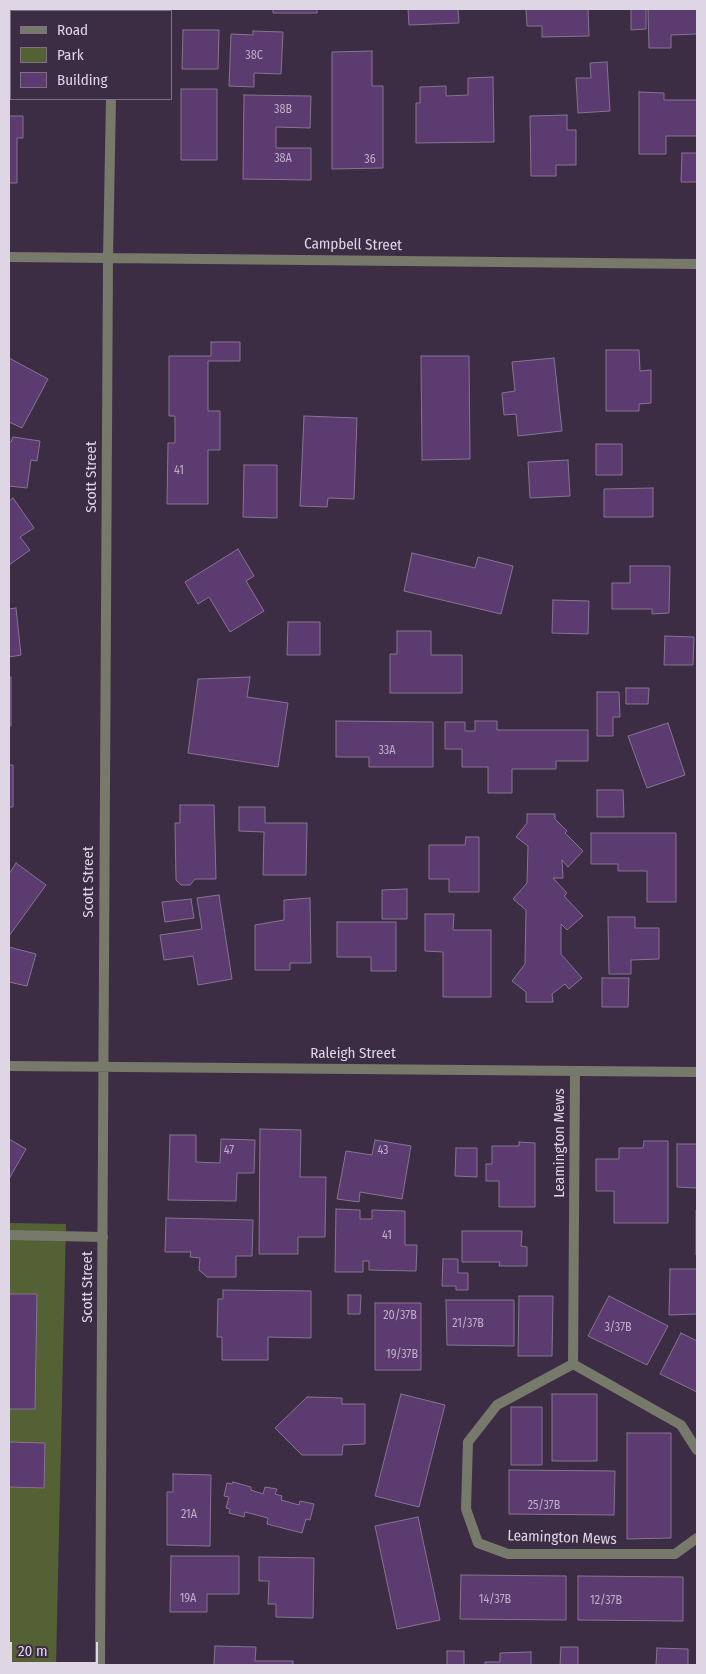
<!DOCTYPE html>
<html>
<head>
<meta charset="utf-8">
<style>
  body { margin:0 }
  #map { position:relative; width:706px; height:1674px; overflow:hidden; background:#3c2d45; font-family:"Fira Sans Condensed",sans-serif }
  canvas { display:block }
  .frame { position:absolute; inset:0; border:10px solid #dfd6e5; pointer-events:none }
  .legend { position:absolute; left:10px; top:10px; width:162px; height:90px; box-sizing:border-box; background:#3c2d45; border:1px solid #7d7185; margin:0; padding:6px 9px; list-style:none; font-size:15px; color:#dfd6e5 }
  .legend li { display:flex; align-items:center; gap:10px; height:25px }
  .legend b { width:25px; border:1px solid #7d7185 }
  .scale { position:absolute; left:10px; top:1642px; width:88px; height:22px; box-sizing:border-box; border:2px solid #dfd6e5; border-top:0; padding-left:6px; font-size:15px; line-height:18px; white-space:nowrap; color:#dfd6e5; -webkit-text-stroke:4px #3c2d45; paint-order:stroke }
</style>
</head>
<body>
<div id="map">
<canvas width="706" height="1674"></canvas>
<div class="frame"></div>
<ul class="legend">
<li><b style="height:6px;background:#77796b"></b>Road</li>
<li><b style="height:14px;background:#536134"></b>Park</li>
<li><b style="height:14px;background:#5c3b70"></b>Building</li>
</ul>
<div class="scale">20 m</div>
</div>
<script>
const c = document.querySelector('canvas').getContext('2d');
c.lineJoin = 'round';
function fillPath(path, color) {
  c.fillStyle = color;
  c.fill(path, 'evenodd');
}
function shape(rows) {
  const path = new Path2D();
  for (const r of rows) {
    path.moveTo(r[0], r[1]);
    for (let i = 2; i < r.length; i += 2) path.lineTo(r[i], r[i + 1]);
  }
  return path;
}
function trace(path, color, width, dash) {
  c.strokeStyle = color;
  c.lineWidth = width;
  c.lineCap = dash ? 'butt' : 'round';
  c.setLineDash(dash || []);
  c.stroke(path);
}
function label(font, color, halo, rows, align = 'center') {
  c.font = font + ' "Fira Sans Condensed",sans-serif';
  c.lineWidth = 4;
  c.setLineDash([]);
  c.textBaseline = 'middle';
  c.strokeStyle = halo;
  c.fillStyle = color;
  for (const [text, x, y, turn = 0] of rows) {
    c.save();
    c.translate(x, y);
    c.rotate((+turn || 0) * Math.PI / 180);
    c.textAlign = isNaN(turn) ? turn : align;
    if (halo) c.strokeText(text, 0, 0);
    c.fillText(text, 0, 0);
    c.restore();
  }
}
fillPath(shape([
  [9,1223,66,1224,56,1665,9,1665]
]), '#536134');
const building = shape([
  [273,9,317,9,317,13,273,13,273,9],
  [408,9,458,9,459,23,409,25,408,9],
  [526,9,588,9,589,36,542,37,542,26,527,26,526,9],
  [631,9,646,9,646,29,631,30,631,9],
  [648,9,697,9,697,34,671,35,671,48,649,48,648,9],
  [9,28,11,28,11,85,9,85,9,28],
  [183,30,219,30,218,69,182,69,183,30],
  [253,31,283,32,281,74,254,73,254,87,229,86,231,34,253,35,253,31],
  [372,51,372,86,383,86,383,168,332,169,332,52,372,51],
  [607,62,610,111,578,113,576,78,591,78,590,63,607,62],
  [493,77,494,142,416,143,416,103,420,103,420,87,446,86,446,96,468,95,468,78,493,77],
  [181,89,217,89,217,160,181,160,181,89],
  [639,92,664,93,664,100,697,100,697,136,666,136,666,154,639,154,639,92],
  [244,95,311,96,310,128,276,127,276,148,311,148,311,180,243,179,244,95],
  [567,115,567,130,576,130,576,165,556,165,556,176,531,176,530,116,567,115],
  [9,116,23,116,23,138,17,138,17,183,9,183,9,116],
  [682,153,697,153,697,182,681,182,682,153],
  [211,342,240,342,240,361,208,361,208,411,220,411,220,450,208,450,208,504,167,504,168,443,175,443,175,416,169,416,169,356,211,356,211,342],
  [606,350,639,350,640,371,651,370,651,403,639,404,639,411,606,411,606,350],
  [421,356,469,356,470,459,422,460,421,356],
  [9,358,48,379,22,428,9,422,9,358],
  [554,358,562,431,518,436,516,414,504,415,502,393,515,391,512,362,554,358],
  [304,416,357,418,354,499,328,498,327,507,300,506,304,416],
  [13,437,40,441,37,461,31,460,27,488,9,486,9,441,11,442,13,437],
  [596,444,622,444,622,475,596,475,596,444],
  [568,460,570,496,530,498,528,462,568,460],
  [244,465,277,465,277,518,243,517,244,465],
  [653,488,653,517,604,517,604,489,653,488],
  [13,498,34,528,20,537,30,550,9,565,9,501,13,498],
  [238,549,254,576,246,581,264,611,230,632,209,597,198,604,185,582,238,549],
  [412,553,475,568,478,557,513,566,501,614,404,591,412,553],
  [630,566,670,566,669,613,652,614,652,609,612,609,612,583,630,583,630,566],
  [553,600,589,601,588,634,552,633,553,600],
  [16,608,21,655,9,657,9,609,16,608],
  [288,622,320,622,320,655,287,655,288,622],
  [397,631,431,631,431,655,462,655,462,693,390,693,390,654,397,654,397,631],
  [665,636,694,637,693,665,664,665,665,636],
  [9,677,11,677,11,726,9,726,9,677],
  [250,677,247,697,288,703,278,767,188,753,198,679,250,677],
  [626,688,649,688,648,704,626,704,626,688],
  [597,692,619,692,620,717,613,717,613,736,597,736,597,692],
  [336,721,433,722,433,767,369,767,369,757,336,757,336,721],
  [475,721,497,721,497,730,588,730,588,761,556,761,556,769,512,769,512,793,488,793,488,767,462,767,462,749,445,749,445,722,465,722,465,731,475,731,475,721],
  [668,723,685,775,647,788,628,736,668,723],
  [9,765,13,765,13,807,9,807,9,765],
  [597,790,623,790,624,817,597,817,597,790],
  [180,805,214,805,216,879,195,879,190,885,181,885,176,880,175,823,180,823,180,805],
  [239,807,265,807,265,823,307,823,306,875,263,875,264,832,239,831,239,807],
  [527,814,555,814,555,819,567,831,565,833,583,851,568,867,562,860,563,878,553,878,567,893,564,896,583,916,567,930,561,924,561,954,582,978,569,989,565,984,552,994,553,1002,526,1002,526,992,512,981,525,964,526,910,513,899,527,883,528,846,516,837,527,823,527,814],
  [591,833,676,833,676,902,647,902,647,871,618,871,618,864,591,864,591,833],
  [466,837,479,837,479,892,449,892,449,879,429,879,429,845,465,845,466,837],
  [16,863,46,885,9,936,9,874,16,863],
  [407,889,407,919,382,919,382,890,407,889],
  [219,895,232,979,198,985,193,956,164,960,160,935,202,929,197,898,219,895],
  [310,898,311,963,290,963,290,970,255,970,255,925,284,920,284,900,310,898],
  [191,899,194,918,165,922,162,902,191,899],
  [425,914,454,914,453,930,491,930,491,997,443,997,443,952,425,951,425,914],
  [608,917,635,917,635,928,659,928,659,959,631,960,631,974,609,974,608,917],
  [337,922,396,922,396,971,371,971,371,957,337,957,337,922],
  [9,947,36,954,27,986,9,982,9,947],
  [602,978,629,978,628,1007,602,1007,602,978],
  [260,1129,301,1130,300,1177,326,1177,325,1237,298,1237,298,1254,259,1254,260,1129],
  [170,1135,196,1135,196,1162,220,1163,221,1139,255,1140,254,1173,237,1173,236,1201,168,1200,170,1135],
  [9,1139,26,1149,9,1179,9,1139],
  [375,1140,411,1146,402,1199,360,1192,359,1202,337,1199,346,1151,372,1155,375,1140],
  [644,1141,668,1141,668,1223,614,1223,614,1191,596,1191,596,1159,619,1159,619,1148,643,1148,644,1141],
  [519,1142,535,1143,535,1207,499,1207,499,1181,486,1181,486,1164,492,1164,492,1146,519,1146,519,1142],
  [677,1144,697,1144,697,1188,677,1187,677,1144],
  [456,1148,477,1148,477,1177,455,1176,456,1148],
  [336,1209,360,1210,360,1219,372,1219,372,1210,405,1211,405,1245,417,1245,416,1271,369,1270,369,1261,363,1261,363,1272,335,1272,336,1209],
  [696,1211,697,1211,697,1255,696,1255,696,1211],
  [166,1218,253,1220,252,1256,236,1256,236,1277,207,1277,199,1270,200,1258,190,1257,191,1252,165,1252,166,1218],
  [462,1231,522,1231,521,1246,527,1247,527,1266,499,1266,500,1262,462,1262,462,1231],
  [443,1259,458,1259,458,1273,468,1273,468,1290,456,1290,456,1286,442,1286,443,1259],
  [670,1269,697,1269,697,1314,669,1315,670,1269],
  [223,1290,311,1291,311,1338,268,1337,268,1360,222,1360,222,1337,217,1337,218,1299,223,1299,223,1290],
  [9,1294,37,1294,35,1409,9,1409,9,1294],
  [348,1295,361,1295,360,1314,348,1314,348,1295],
  [519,1296,553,1296,552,1356,518,1356,519,1296],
  [609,1296,668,1326,647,1365,588,1336,609,1296],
  [446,1300,514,1300,514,1346,447,1345,446,1300],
  [375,1303,421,1303,421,1370,375,1370,375,1303],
  [681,1333,697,1341,697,1392,660,1374,681,1333],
  [401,1394,445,1405,419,1507,375,1496,401,1394],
  [552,1394,597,1394,597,1461,552,1461,552,1394],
  [307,1397,342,1398,342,1404,365,1404,365,1444,343,1445,342,1455,302,1455,275,1428,307,1397],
  [511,1407,542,1407,542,1465,511,1465,511,1407],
  [627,1433,671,1433,671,1538,627,1539,627,1433],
  [9,1442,45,1443,44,1488,9,1487,9,1442],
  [509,1470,615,1471,614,1515,509,1514,509,1470],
  [173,1474,211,1475,210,1546,167,1545,167,1492,173,1492,173,1474],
  [233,1482,251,1487,251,1490,263,1494,265,1487,277,1489,275,1494,282,1496,281,1500,299,1505,300,1501,314,1504,310,1520,306,1519,302,1533,267,1524,268,1518,245,1512,244,1517,229,1513,230,1509,226,1508,229,1497,224,1496,227,1483,232,1484,233,1482],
  [418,1517,440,1620,397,1629,375,1526,418,1517],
  [171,1556,239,1556,239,1594,207,1594,207,1612,170,1612,171,1556],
  [259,1557,314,1558,313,1618,276,1617,276,1604,268,1604,269,1581,259,1581,259,1557],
  [461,1575,566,1576,566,1620,460,1619,461,1575],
  [578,1576,683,1577,683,1621,578,1620,578,1576],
  [215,1646,256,1647,255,1661,293,1661,293,1665,214,1665,215,1646],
  [561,1647,578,1647,578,1665,560,1665,561,1647],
  [657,1648,688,1649,688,1665,656,1665,657,1648],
  [447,1651,464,1651,464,1665,447,1665,447,1651],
  [531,1652,531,1665,485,1665,485,1662,500,1662,500,1653,531,1652]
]);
fillPath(building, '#5c3b70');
trace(building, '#857590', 1);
trace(shape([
  [9,1235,103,1237]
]), '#77796b', 10);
trace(shape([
  [112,11,112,9],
  [9,257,697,264],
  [9,1066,697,1072],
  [573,1364,497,1405,468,1442,466,1509,478,1543,508,1554,675,1554,697,1538],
  [573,1364,575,1071],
  [573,1364,681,1425,697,1450],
  [100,1665,108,258,111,99]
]), '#77796b', 10);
label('12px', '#beafc8', null, [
  ["38C",254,56],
  ["38B",283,110],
  ["38A",283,159],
  ["36",370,160],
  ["41",179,471],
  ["33A",387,751],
  ["47",229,1151],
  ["43",383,1151],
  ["41",387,1236],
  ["20/37B",400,1316],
  ["21/37B",468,1324],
  ["3/37B",618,1328],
  ["19/37B",402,1355],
  ["25/37B",544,1506],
  ["21A",189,1515],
  ["19A",188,1599],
  ["14/37B",495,1600],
  ["12/37B",606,1601]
]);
label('15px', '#dfd6e5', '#3c2d45', [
  ["Campbell Street",353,245,1],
  ["Scott Street",92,477,-90],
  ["Scott Street",89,882,-90],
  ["Raleigh Street",353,1054],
  ["Leamington Mews",560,1143,-90],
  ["Scott Street",88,1287,-90],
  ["Leamington Mews",562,1538,2]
]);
</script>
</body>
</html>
